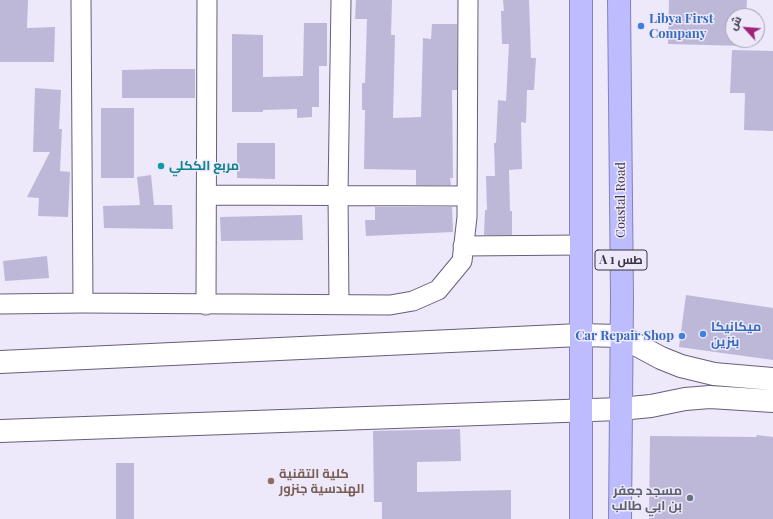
<!DOCTYPE html>
<html>
<head>
<meta charset="utf-8">
<style>
  body { margin:0 }
  #map { position:relative; width:773px; height:519px; overflow:hidden; background:#eee8fb; font-family:"Playfair Display",Cairo,serif }
  canvas { display:block }
  .north { position:absolute; left:725px; top:8px; width:40px; height:40px; box-sizing:border-box; background:#eee8fb; border:1px solid #a5a0b0; border-radius:50%; rotate:296deg; font-size:11px; font-weight:700; line-height:16px; text-align:center; color:#383340 }
  .north::after { content:''; display:block; margin:auto; width:14px; height:18px; background:#9f2377; clip-path:polygon(50% 0,100% 100%,50% 72%,0 100%) }
</style>
</head>
<body>
<div id="map">
<canvas width="773" height="519"></canvas>
<div class="north">ش</div>
</div>
<script>
const c = document.querySelector('canvas').getContext('2d');
c.lineJoin = 'round';
function fillPath(path, color) {
  c.fillStyle = color;
  c.fill(path, 'evenodd');
}
function shape(rows) {
  const path = new Path2D();
  for (const r of rows) {
    path.moveTo(r[0], r[1]);
    for (let i = 2; i < r.length; i += 2) path.lineTo(r[i], r[i + 1]);
  }
  return path;
}
function trace(path, color, width, dash) {
  c.strokeStyle = color;
  c.lineWidth = width;
  c.lineCap = dash ? 'butt' : 'round';
  c.setLineDash(dash || []);
  c.stroke(path);
}
function label(font, color, halo, rows, align = 'center') {
  c.font = font + ' "Playfair Display",Cairo,serif';
  c.lineWidth = 3;
  c.setLineDash([]);
  c.textBaseline = 'middle';
  c.strokeStyle = halo;
  c.fillStyle = color;
  for (const [text, x, y, turn = 0] of rows) {
    c.save();
    c.translate(x, y);
    c.rotate((+turn || 0) * Math.PI / 180);
    c.textAlign = isNaN(turn) ? turn : align;
    if (halo) c.strokeText(text, 0, 0);
    c.fillText(text, 0, 0);
    c.restore();
  }
}
fillPath(shape([
  [0,0,28,0,27,28,55,27,54,62,0,62],
  [356,0,392,0,391,35,395,35,393,118,421,117,423,38,431,39,432,24,457,24,457,90,452,90,453,178,450,178,451,185,416,185,416,170,364,169,365,110,362,110,362,83,365,83,367,19,355,19],
  [503,0,529,0,531,58,536,58,534,90,527,90,526,123,521,122,522,169,509,170,510,211,512,211,512,235,484,235,485,210,487,210,486,176,495,176,494,143,496,143,498,100,506,101,509,44,502,44,501,11,504,11],
  [669,0,747,0,746,16,733,16,733,40,745,40,745,46,668,44],
  [304,23,327,23,327,66,319,66,319,107,312,107,312,117,297,118,297,109,263,110,263,112,232,112,232,34,263,35,263,77,303,76],
  [732,50,773,51,773,131,744,130,745,93,730,93],
  [163,69,195,69,195,98,122,98,122,70],
  [35,88,61,90,59,129,62,129,60,171,70,172,68,217,38,216,39,198,27,197,50,152,33,152],
  [101,108,134,108,134,178,101,178],
  [237,143,275,143,275,179,237,178],
  [151,175,154,205,172,205,173,229,104,228,103,206,140,205,137,177],
  [375,207,452,207,453,232,366,236,365,220,375,220],
  [302,215,303,240,221,241,220,217],
  [47,256,49,278,5,281,3,261],
  [686,295,773,308,773,360,679,347],
  [460,429,461,461,417,462,417,492,511,490,511,519,382,519,382,502,374,502,373,431],
  [757,435,773,437,773,519,649,519,650,436,756,437],
  [116,463,134,463,134,519,116,519]
]), '#bdb8d7');
const minor = shape([
  [81,0,83,303],
  [207,195,467,196],
  [463,246,581,245],
  [0,304,83,303,390,305,413,301,438,290,462,261,467,217,468,0],
  [339,304,338,194,341,0],
  [206,305,207,0]
]);
const tertiary = shape([
  [0,362,580,335,620,336,661,358,681,366,714,374,773,379],
  [0,431,620,409,651,406,685,399,710,397,773,401]
]);
const trunk = shape([
  [619,0,622,298,620,519],
  [581,519,581,0]
]);
trace(minor, '#685e79', 21);
trace(tertiary, '#685e79', 24);
trace(trunk, '#8382bb', 24);
trace(minor, '#fff', 19);
trace(tertiary, '#fff', 22);
trace(trunk, '#bcbcfe', 22);
for (const [x, y, r, color] of [
  [641,26,4,"#3f7fe0"],
  [161,166,4,"#0f9aa8"],
  [703,334,4,"#3f7fe0"],
  [682,336,4,"#3f7fe0"],
  [271,481,4,"#8d6e63"],
  [690,498,4,"#6b7280"]
]) {
  const dot = new Path2D();
  dot.arc(x, y, r, 0, 2 * Math.PI);
  c.fillStyle = color;
  c.fill(dot);
  trace(dot, '#eee8fb', 1.5);
}
for (const [x, y, w] of [
  [621,260,52]
]) {
  const box = new Path2D();
  box.roundRect(x - w / 2, y - 10, w, 20, 3);
  c.fillStyle = '#eee8fb';
  c.fill(box);
  trace(box, '#383340', 1);
}
label('bold 12px', '#383340', null, [
  ["A 1 طس",621,260]
]);
label('bold 13px', '#366cbe', '#eee8fb', [
  ["Libya First",649,19],
  ["Company",649,34],
  ["ميكانيكا",711,327],
  ["بنزين",711,342],
  ["Car Repair Shop",674,336,"right"]
], 'left');
label('bold 13px', '#0d838f', '#eee8fb', [
  ["مربع الككلي",169,166]
], 'left');
label('13px', '#383340', '#eee8fb', [
  ["Coastal Road",621,200,-90]
]);
label('bold 13px', '#785e54', '#eee8fb', [
  ["كلية التقنية",279,474],
  ["الهندسية جنزور",279,489]
], 'left');
label('bold 13px', '#5b616d', '#eee8fb', [
  ["مسجد جعفر",682,491],
  ["بن ابي طالب",682,506]
], 'right');
</script>
</body>
</html>
